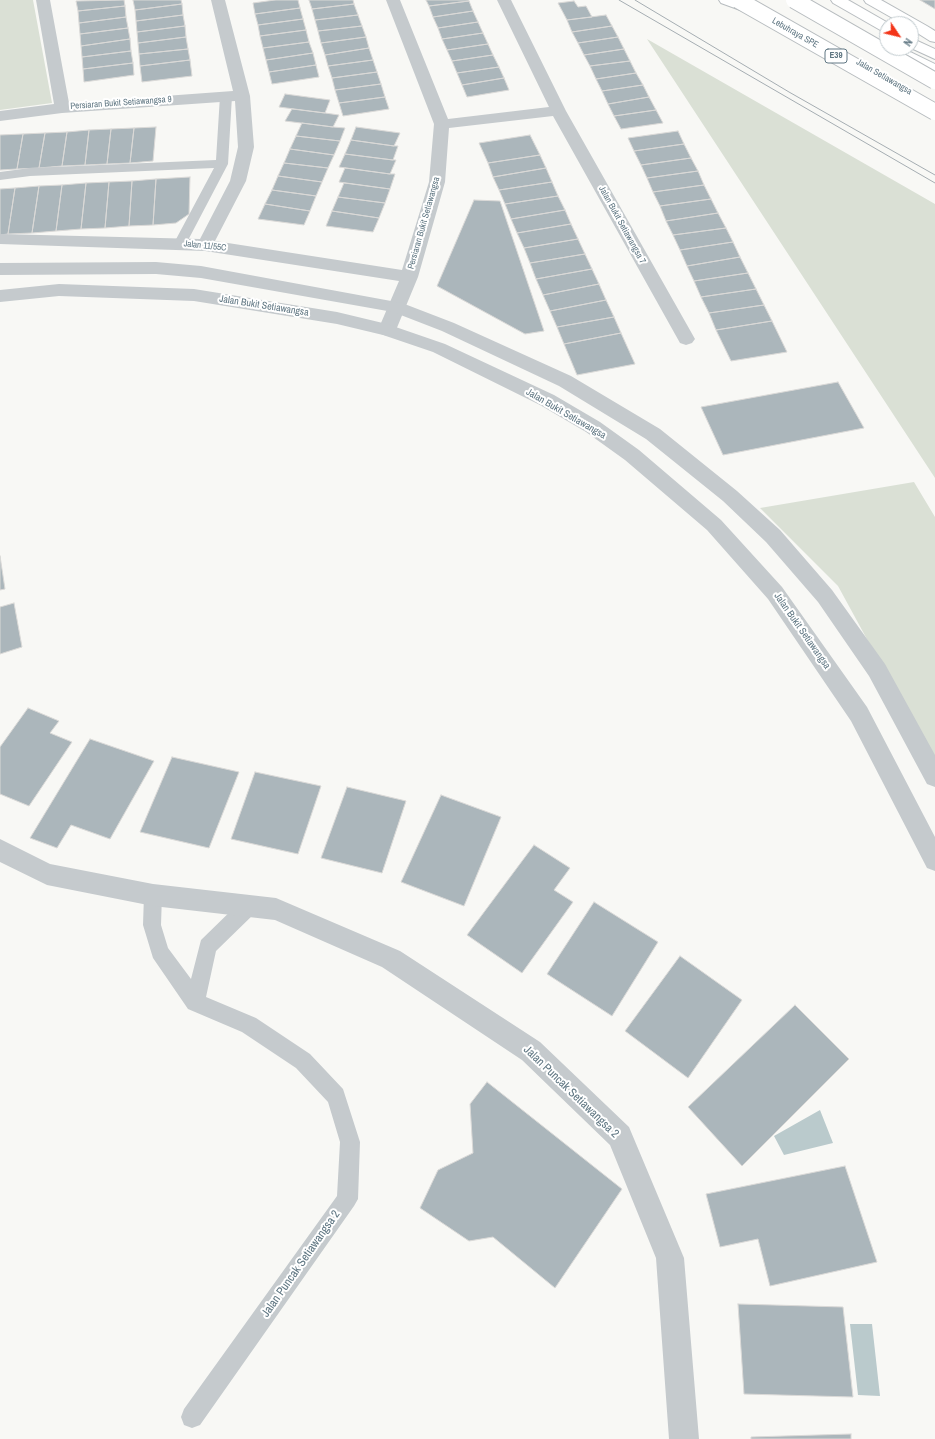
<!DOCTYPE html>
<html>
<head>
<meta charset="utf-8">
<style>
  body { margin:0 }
  #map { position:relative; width:935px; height:1439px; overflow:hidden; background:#f8f8f5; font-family:"Archivo Narrow",sans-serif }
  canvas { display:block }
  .north { position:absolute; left:879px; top:16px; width:40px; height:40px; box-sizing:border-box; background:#fff; border:1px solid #bfc9cd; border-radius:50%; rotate:125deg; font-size:11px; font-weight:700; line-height:16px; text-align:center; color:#607783 }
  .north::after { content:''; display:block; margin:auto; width:14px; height:18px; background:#f33519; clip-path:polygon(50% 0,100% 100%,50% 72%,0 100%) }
</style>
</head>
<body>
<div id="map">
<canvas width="935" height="1439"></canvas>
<div class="north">N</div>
</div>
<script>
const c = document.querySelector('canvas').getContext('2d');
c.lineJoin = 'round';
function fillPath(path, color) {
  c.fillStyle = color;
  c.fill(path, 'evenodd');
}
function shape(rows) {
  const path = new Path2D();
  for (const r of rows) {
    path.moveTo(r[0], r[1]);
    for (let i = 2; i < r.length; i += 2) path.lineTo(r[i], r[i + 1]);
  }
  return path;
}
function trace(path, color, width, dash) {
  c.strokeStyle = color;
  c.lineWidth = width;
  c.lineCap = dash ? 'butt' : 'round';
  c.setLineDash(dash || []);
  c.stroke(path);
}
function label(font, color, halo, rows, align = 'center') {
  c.font = font + ' "Archivo Narrow",sans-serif';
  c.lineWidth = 4;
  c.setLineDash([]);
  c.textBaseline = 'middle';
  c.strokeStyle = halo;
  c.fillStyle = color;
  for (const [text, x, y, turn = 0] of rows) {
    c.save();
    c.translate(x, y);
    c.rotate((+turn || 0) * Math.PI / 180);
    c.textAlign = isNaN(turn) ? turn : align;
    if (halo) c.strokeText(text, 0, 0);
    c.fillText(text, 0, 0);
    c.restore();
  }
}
fillPath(shape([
  [0,0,33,0,52,103,0,110],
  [647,39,935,204,935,478],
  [914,482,935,517,935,764,838,586,760,508]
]), '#dae0d5');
fillPath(shape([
  [820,1110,833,1143,784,1155,774,1136],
  [850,1324,872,1324,880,1396,858,1395]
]), '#bacacc');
const building = shape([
  [124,0,125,6,78,11,76,1,124,0],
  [133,0,181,0,182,4,135,10,133,0],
  [275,0,298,0,300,8,255,14,253,3,275,0],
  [309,0,353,0,354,4,312,9,309,0],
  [426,0,468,0,469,1,429,6,426,0],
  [920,0,935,0,935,9,920,0],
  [469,1,473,11,433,17,429,6,469,1],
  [574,1,578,7,586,6,592,17,567,20,558,3,574,1],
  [182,4,183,15,136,21,135,10,182,4],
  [354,4,358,15,315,20,312,9,354,4],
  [125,6,126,17,79,23,78,11,125,6],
  [300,8,303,19,258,25,255,14,300,8],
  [473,11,478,22,438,28,433,17,473,11],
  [183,15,185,26,137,32,136,21,183,15],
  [358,15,362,26,318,31,315,20,358,15],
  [606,15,612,26,572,32,567,20,606,15],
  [126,17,128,28,80,34,79,23,126,17],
  [303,19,306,30,260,36,258,25,303,19],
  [478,22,483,33,442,39,438,28,478,22],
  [185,26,186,37,138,43,137,32,185,26],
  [362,26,366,37,321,43,318,31,362,26],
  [612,26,618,37,578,43,572,32,612,26],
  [128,28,130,39,81,46,80,34,128,28],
  [306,30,309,42,263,48,260,36,306,30],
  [483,33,488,44,447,50,442,39,483,33],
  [186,37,188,49,139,54,138,43,186,37],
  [366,37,369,48,325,55,321,43,366,37],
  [618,37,624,49,584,55,578,43,618,37],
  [130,39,131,51,82,57,81,46,130,39],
  [309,42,313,53,266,60,263,48,309,42],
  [488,44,493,55,452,61,447,50,488,44],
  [369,48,373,60,328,66,325,55,369,48],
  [188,49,190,60,140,66,139,54,188,49],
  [624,49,630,61,590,66,584,55,624,49],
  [131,51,133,63,83,69,82,57,131,51],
  [313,53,316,65,269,72,266,60,313,53],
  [493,55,499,67,457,73,452,61,493,55],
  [190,60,192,76,142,82,140,66,190,60],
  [373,60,377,72,332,78,328,66,373,60],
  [630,61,636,73,596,79,590,66,630,61],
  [133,63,134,75,84,82,83,69,133,63],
  [316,65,319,77,272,84,269,72,316,65],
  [499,67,504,78,462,85,457,73,499,67],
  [377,72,381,84,335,90,332,78,377,72],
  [636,73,643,85,602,91,596,79,636,73],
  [504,78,509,90,467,97,462,85,504,78],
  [381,84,385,97,339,103,335,90,381,84],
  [643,85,649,97,608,104,602,91,643,85],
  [285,94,330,100,325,113,279,107,285,94],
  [385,97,389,109,343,116,339,103,385,97],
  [649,97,656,110,614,116,608,104,649,97],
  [292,109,325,113,339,115,333,127,285,121,292,109],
  [656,110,663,123,621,129,614,116,656,110],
  [302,123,333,127,345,128,340,141,296,136,302,123],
  [156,127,153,161,130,163,134,128,156,127],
  [356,127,400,133,394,146,351,140,356,127],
  [134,128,130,163,107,164,111,129,134,128],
  [111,129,107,164,85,165,89,130,111,129],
  [89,130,85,165,62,166,67,132,89,130],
  [678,131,684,144,634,151,628,138,678,131],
  [67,132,62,166,39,168,45,133,67,132],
  [45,133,39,168,17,169,23,134,45,133],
  [23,134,17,169,0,170,0,135,23,134],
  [530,135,540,155,488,163,479,143,530,135],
  [296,136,340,141,334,155,290,149,296,136],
  [351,140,394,146,398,146,393,160,345,154,351,140],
  [684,144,691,158,641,165,634,151,684,144],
  [290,149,334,155,328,168,284,163,290,149],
  [345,154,393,160,396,160,390,174,339,167,345,154],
  [540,155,546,168,493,177,488,163,540,155],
  [691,158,698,171,647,178,641,165,691,158],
  [284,163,328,168,322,182,278,176,284,163],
  [345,168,390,174,395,174,390,189,339,182,345,168],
  [546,168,552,182,499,190,493,177,546,168],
  [698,171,704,185,653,192,647,178,698,171],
  [278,176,322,182,316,196,272,190,278,176],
  [190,177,189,214,176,223,153,225,156,179,190,177],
  [156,179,153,225,129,226,132,181,156,179],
  [132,181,129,226,105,228,109,182,132,181],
  [109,182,105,228,81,229,86,183,109,182],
  [552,182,558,196,505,204,499,190,552,182],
  [86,183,81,229,56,231,62,185,86,183],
  [344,183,390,189,385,203,338,197,344,183],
  [62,185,56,231,32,233,39,186,62,185],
  [704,185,711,199,660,206,653,192,704,185],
  [39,186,32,233,8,234,15,188,39,186],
  [15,188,8,234,0,235,0,189,15,188],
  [272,190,316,196,310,211,265,204,272,190],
  [558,196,565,210,511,219,505,204,558,196],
  [338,197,385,203,379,218,332,211,338,197],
  [711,199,718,213,666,221,660,206,711,199],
  [474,200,500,201,544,331,525,334,437,286,474,200],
  [265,204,310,211,304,225,258,219,265,204],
  [565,210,571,224,517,233,511,219,565,210],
  [332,211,379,218,373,232,326,226,332,211],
  [718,213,726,228,673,235,666,221,718,213],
  [571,224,578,239,524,248,517,233,571,224],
  [726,228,733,242,680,250,673,235,726,228],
  [578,239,585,254,530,263,524,248,578,239],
  [733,242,740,257,687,266,680,250,733,242],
  [585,254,592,269,536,279,530,263,585,254],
  [740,257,748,273,694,281,687,266,740,257],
  [592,269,599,284,543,295,536,279,592,269],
  [748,273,756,289,701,297,694,281,748,273],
  [599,284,606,300,550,311,543,295,599,284],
  [756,289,764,305,709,313,701,297,756,289],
  [606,300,614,317,557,327,550,311,606,300],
  [764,305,772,321,716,330,709,313,764,305],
  [614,317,621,333,564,344,557,327,614,317],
  [772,321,787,352,731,361,716,330,772,321],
  [621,333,635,364,577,375,564,344,621,333],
  [838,382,864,428,723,455,701,407,838,382],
  [0,556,5,589,0,590,0,556],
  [14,603,22,647,0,654,0,607,14,603],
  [28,708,59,721,50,733,72,742,29,806,0,794,0,747,28,708],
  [90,739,154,761,110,839,71,825,57,848,30,838,90,739],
  [172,757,239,772,209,848,140,832,172,757],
  [255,772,321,786,298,854,231,839,255,772],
  [347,787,406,801,382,873,321,858,347,787],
  [441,795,501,817,464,906,401,882,441,795],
  [534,845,570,868,554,890,573,902,522,973,467,935,534,845],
  [594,902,658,942,612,1016,547,974,594,902],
  [680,956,742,1000,688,1078,625,1031,680,956],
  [795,1005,849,1059,742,1166,688,1107,795,1005],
  [487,1082,622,1189,555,1288,493,1237,469,1241,420,1208,438,1170,473,1153,470,1104,487,1082],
  [845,1166,877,1262,770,1286,758,1239,720,1247,706,1194,845,1166],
  [738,1304,843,1307,853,1397,744,1394,738,1304],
  [851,1434,851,1439,751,1439,751,1437,851,1434]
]);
fillPath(building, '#abb6bb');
trace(building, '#dad9d7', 1);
const primary = shape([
  [886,45,887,48,902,48,935,64,935,74,886,51,884,48,886,45]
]);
const motorway = shape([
  [719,0,739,0,764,9,766,12,764,15,759,16,754,15,721,3,719,0],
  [831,0,848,0,890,24,887,24,887,32,882,31,833,3,831,0],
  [864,0,881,0,927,26,935,31,935,42,930,41,911,29,911,24,903,24,866,3,864,0],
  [911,38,935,49,935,59,911,48,911,38]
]);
trace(primary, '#b8bdc0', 2);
trace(motorway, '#b7bcbf', 2);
fillPath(shape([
  [226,92,230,94,232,96,228,164,185,246,180,247,175,246,174,243,214,168,30,176,0,180,0,172,30,168,216,160,220,96,222,94,226,92],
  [153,886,160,889,162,895,161,925,168,948,191,979,201,940,241,901,248,898,255,901,257,907,255,913,216,951,206,997,256,1018,310,1054,343,1089,360,1142,358,1199,354,1206,200,1425,192,1428,184,1425,181,1417,184,1409,337,1196,340,1142,328,1102,296,1068,242,1032,188,1009,153,958,143,925,144,895,146,889,153,886]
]), '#c5cacd');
fillPath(shape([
  [36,0,50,0,69,103,233,91,211,0,225,0,250,96,254,147,246,181,215,241,402,270,429,182,434,124,386,0,400,0,448,119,549,107,497,0,511,0,566,111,695,339,692,343,686,345,680,343,553,116,449,128,445,182,418,277,396,330,393,334,387,336,381,334,378,330,399,281,205,251,0,244,0,234,200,239,230,181,238,147,235,101,62,113,0,121,0,111,54,104,36,0],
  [0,839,50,864,153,884,276,898,400,951,540,1042,629,1127,684,1258,699,1439,669,1439,656,1258,610,1145,522,1060,382,967,275,920,153,906,47,885,0,862,0,839]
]), '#c5cacd');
fillPath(shape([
  [156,262,201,266,402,303,454,323,571,376,660,429,737,491,780,530,832,590,885,664,935,755,935,787,927,784,869,676,818,602,766,542,723,501,646,439,559,386,442,331,393,312,201,278,156,274,0,275,0,263,156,262],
  [59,284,194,289,337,312,387,324,445,344,554,395,600,422,639,450,721,520,782,587,867,707,935,837,935,871,927,868,851,721,768,599,707,530,625,460,586,432,540,405,433,352,383,335,337,324,194,301,59,296,0,302,0,290,59,284]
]), '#c5cacd');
fillPath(primary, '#fff');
fillPath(motorway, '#fff');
trace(shape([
  [619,0,935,183],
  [635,0,789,92,935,175]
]), '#a5adb2', 1);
const motorwayBridge = shape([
  [738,0,935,112],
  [794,0,935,81]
]);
trace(motorwayBridge, '#b7bcbf', 18, []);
trace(motorwayBridge, '#fff', 16);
label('9px', '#607783', '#fff', [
  ["Lebuhraya SPE",795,33,30],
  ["Jalan Setiawangsa",884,77,30],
  ["Persiaran Bukit Setiawangsa 9",121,103,-4],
  ["Persiaran Bukit Setiawangsa",424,223,-74],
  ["Jalan Bukit Setiawangsa 7",622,225,61],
  ["Jalan 11/55C",205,246,6]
]);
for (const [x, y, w] of [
  [836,56,22]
]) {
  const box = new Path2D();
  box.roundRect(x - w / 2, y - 7, w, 14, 3);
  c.fillStyle = '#fff';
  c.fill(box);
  trace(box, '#607783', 1);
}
label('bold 9px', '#607783', null, [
  ["E39",836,56]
]);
label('10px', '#607783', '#fff', [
  ["Jalan Bukit Setiawangsa",264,306,9],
  ["Jalan Bukit Setiawangsa",566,414,30],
  ["Jalan Bukit Setiawangsa",802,631,55]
]);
label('12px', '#607783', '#fff', [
  ["Jalan Puncak Setiawangsa 2",571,1092,44],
  ["Jalan Puncak Setiawangsa 2",301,1264,-55]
]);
</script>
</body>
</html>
